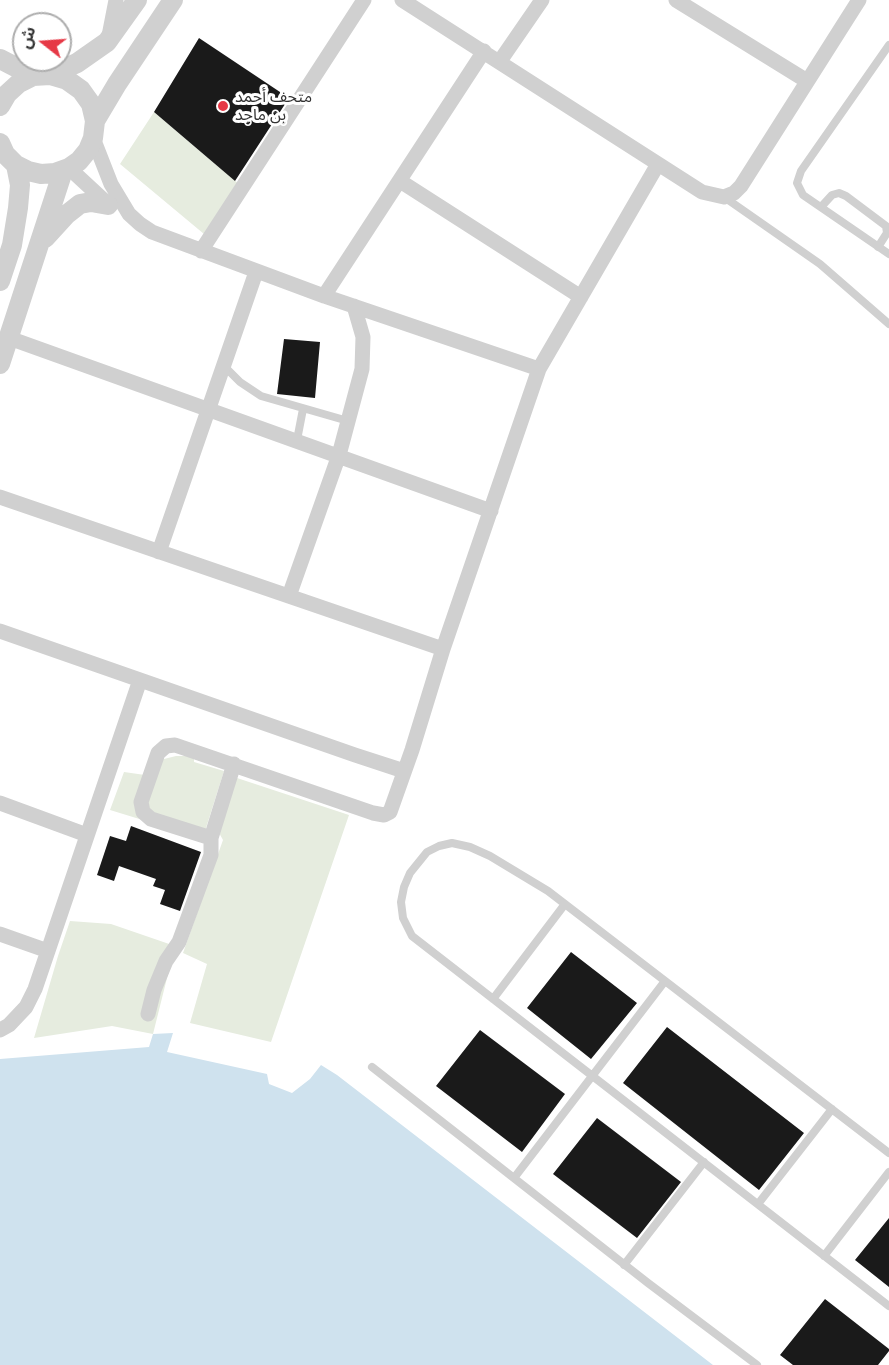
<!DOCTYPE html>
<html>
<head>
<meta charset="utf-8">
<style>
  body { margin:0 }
  #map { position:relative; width:889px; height:1365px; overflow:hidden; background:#fff; font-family:Lato,"Noto Sans Arabic",sans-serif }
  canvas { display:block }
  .north { position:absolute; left:12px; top:12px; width:60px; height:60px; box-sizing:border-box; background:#fff; border:2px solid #adadad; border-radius:50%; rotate:287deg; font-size:16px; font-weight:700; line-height:24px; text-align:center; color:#333 }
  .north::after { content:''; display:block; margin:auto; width:21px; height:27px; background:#e63946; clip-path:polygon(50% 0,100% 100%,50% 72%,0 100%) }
</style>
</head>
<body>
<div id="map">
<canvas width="889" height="1365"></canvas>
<div class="north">ش</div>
</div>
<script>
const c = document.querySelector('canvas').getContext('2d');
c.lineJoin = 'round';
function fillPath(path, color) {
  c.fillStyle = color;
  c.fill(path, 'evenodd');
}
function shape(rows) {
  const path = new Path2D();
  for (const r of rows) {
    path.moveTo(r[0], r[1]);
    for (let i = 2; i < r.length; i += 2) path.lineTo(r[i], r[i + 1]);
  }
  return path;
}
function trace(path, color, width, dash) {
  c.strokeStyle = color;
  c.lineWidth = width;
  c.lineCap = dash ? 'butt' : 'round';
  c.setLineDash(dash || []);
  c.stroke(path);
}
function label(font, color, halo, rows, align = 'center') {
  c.font = font + ' Lato,"Noto Sans Arabic",sans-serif';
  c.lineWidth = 6;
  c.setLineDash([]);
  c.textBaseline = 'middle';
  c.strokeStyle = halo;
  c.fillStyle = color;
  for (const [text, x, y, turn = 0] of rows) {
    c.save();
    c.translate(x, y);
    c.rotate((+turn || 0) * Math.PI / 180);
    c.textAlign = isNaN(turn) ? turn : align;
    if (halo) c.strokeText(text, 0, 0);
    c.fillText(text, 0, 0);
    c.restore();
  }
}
fillPath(shape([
  [154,112,239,184,204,234,120,164],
  [176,756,194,756,194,762,224,771,205,831,159,825,110,810,124,772,152,776,160,760],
  [237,778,349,815,271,1042,190,1023,207,964,183,953,223,840,218,831],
  [70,921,111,924,175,946,153,1034,112,1026,34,1038,58,956]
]), '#e6ecdf');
fillPath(shape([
  [173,1033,167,1052,267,1074,269,1084,292,1093,310,1079,321,1065,337,1075,713,1365,0,1365,0,1059,149,1047,153,1034]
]), '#cfe2ee');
fillPath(shape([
  [199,38,289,98,235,181,154,112],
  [284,339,320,342,315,398,277,394],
  [131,826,201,852,180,911,160,904,165,890,153,886,156,879,119,866,114,881,97,875,110,836,126,841],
  [571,952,637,1003,591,1059,527,1008],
  [667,1027,804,1133,759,1190,623,1083],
  [480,1030,565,1094,522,1152,436,1086],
  [597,1118,681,1182,637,1238,553,1174],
  [889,1218,889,1287,855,1260],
  [825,1299,889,1349,889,1351,878,1365,793,1365,780,1355]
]), '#1a1a1a');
trace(shape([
  [889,45,801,171,797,183,803,195,889,254],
  [724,197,820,264,889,324],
  [821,207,832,195,839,193,846,196,886,226,887,233,878,247],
  [223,365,240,382,261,396,348,421],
  [297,440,303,409],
  [493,999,565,904],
  [372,1067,648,1283,757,1365],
  [889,1153,548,891,490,856,470,847,452,843,439,846,427,852,410,873,404,887,401,902,403,918,412,936,889,1306],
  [514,1178,665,981],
  [758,1204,832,1109],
  [824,1256,889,1172],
  [624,1265,704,1162]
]), '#d0d0d0', 8);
trace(shape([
  [402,0,702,192,724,197,734,193,741,186,859,0],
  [676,0,807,81],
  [109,36,116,0],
  [500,61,542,0],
  [93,138,111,184,129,214,140,224,152,232,324,296,539,369],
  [69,168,110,206],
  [400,181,581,297],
  [201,251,364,0],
  [324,296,484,51],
  [9,338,491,511],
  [0,497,443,649],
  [159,552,256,272],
  [289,596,339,455,362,369,363,337,354,306],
  [0,631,355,755,404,771],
  [0,803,87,835],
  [211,838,151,819,143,812,141,802,158,753,166,746,175,745,373,813,384,815,390,812,412,750,443,649,539,369,658,164],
  [0,934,48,951],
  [148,1014,154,990,166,961,179,942,211,855,211,838,234,764],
  [0,1030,9,1025,26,1007,35,989,140,680]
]), '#d0d0d0', 15);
trace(shape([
  [0,59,33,76],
  [50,75,77,63,107,42,137,0],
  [0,106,7,94,19,83,33,76,50,75,67,80,81,90,91,104,95,121,93,138,88,150,79,161,69,168,55,173,41,174,28,171,16,165,5,154,0,143],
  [95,121,117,84,173,0],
  [45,238,66,215,80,204,91,202,108,205],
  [0,281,12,245,18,208,20,185,16,165],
  [0,364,63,171]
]), '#d0d0d0', 20);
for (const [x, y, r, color] of [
  [223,106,6,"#e63946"]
]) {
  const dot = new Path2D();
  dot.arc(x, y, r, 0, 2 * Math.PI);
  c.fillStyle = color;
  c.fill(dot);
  trace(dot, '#fff', 2);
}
label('16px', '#333', '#fff', [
  ["متحف أحمد",235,97],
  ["بن ماجد",235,115]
], 'left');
</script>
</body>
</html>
